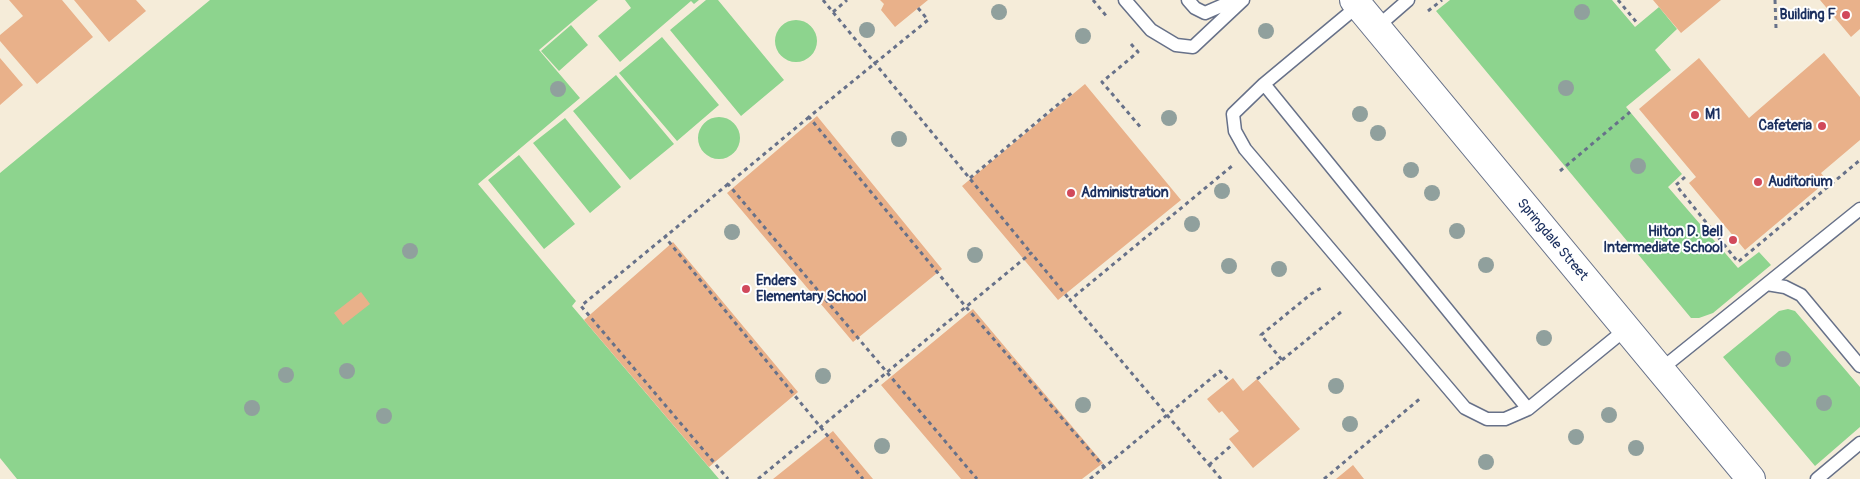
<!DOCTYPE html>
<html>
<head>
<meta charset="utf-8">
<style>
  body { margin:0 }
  canvas { display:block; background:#f5ecd9 }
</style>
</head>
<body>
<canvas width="1860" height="479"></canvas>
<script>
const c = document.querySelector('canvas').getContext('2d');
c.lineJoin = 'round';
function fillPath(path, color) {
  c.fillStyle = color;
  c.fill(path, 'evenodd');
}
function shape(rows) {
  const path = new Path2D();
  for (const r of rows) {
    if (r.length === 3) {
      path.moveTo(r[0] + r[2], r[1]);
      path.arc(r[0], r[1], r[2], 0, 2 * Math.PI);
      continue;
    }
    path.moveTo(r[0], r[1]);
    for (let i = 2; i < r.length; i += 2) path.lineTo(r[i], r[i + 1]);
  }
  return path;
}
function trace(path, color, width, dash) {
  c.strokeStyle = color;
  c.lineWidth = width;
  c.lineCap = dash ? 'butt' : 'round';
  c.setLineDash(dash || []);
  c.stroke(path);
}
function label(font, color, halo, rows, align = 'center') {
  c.font = font + ' Pangolin,sans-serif';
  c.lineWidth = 4;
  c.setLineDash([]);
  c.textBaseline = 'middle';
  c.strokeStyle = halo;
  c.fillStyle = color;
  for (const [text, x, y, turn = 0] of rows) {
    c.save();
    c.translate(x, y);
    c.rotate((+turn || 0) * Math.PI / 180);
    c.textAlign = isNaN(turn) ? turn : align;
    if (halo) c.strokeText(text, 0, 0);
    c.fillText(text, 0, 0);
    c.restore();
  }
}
fillPath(shape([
  [210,0,598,0,539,50,580,98,478,184,576,301,572,306,719,479,17,479,0,458,0,173],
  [625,0,699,0,694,4,691,1,620,62,598,36,631,8],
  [706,0,718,0,784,80,741,116,670,30],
  [1450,0,1612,0,1635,27,1659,7,1677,29,1655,50,1671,70,1626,107,1682,174,1668,187,1738,268,1759,252,1771,265,1713,313,1699,318,1691,318,1436,11],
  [796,41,21],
  [571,25,588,45,559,71,541,51],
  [662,37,719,105,677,141,619,73],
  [616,75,674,144,630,180,573,111],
  [719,138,21],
  [565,118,621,187,590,213,533,143],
  [519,155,575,224,544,249,488,180],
  [1788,309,1795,311,1860,387,1860,427,1815,466,1723,357,1779,311]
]), '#8dd48e');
fillPath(shape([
  [9,0,62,0,93,37,37,84,0,41,0,35,23,16],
  [74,0,136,0,146,11,109,42],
  [880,0,928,0,895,27,881,10,884,4],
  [1653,0,1721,0,1681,33],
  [1820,0,1860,0,1860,29,1851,37],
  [1824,53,1860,97,1860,140,1821,173,1827,181,1745,250,1689,183,1696,177,1639,109,1699,58,1749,118],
  [0,58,23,85,0,105],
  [1085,84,1181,200,1058,300,962,186],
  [817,116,942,269,853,342,727,193],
  [673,242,798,392,709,467,584,320],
  [361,292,370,304,343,325,334,313],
  [973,309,1103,463,1082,479,961,479,881,385],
  [1233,378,1243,391,1257,379,1300,429,1253,468,1229,439,1239,431,1222,411,1219,413,1207,399],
  [833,431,873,479,773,479],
  [1353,465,1364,479,1336,479]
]), '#e9b18a');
const service = shape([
  [1125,0,1151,30,1176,45,1193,47,1243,0],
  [1188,0,1195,8,1205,13,1235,0],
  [1359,5,1264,84,1528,409],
  [1377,27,1408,0],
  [1264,84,1233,114,1235,131,1245,149,1465,408,1487,419,1505,419,1528,409,1626,329],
  [1767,284,1785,287,1801,295,1860,366],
  [1660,370,1860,209],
  [1817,479,1860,443]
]);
const tertiary = shape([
  [1354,0,1751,479]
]);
trace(service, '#677189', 15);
trace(tertiary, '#677189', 30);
trace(shape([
  [823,0,1031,253],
  [1093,0,1108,18],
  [1618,0,1638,24],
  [1775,0,1776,28],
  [918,8,928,20,809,117,966,307,1104,467],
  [1428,11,1442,0],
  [833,12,847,0],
  [1131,44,1138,52,1102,82,1142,129],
  [809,117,728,184,977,479],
  [1560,171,1630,112],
  [1685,177,1676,185,1738,262,1860,160],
  [970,178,1074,91],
  [728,184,665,237,863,479],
  [667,235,581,306,728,479],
  [1282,360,1341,312],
  [1257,379,1282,360,1261,335,1311,294,1321,288],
  [1209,465,1233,444],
  [758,479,1031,253,1070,300],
  [1090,479,1220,371,1229,381],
  [1221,479,1070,300,1232,166],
  [1324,479,1422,397]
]), '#677189', 3, [4, 4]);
trace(service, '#fff', 12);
trace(tertiary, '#fff', 28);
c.fillStyle = '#90a09d';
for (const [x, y] of [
  [999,12],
  [1582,12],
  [867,30],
  [1266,31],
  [1083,36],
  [1566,88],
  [558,89],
  [1360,114],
  [1169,118],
  [1378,133],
  [899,139],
  [1638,166],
  [1411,170],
  [1222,191],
  [1432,193],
  [1192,224],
  [1457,231],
  [732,232],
  [410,251],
  [975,255],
  [1486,265],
  [1229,266],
  [1279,269],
  [1544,338],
  [1783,359],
  [347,371],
  [286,375],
  [823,376],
  [1336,386],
  [1824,403],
  [1083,405],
  [252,408],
  [1609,415],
  [384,416],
  [1350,424],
  [1576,437],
  [882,446],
  [1636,448],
  [1486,462]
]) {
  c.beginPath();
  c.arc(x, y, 8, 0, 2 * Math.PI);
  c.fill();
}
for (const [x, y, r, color] of [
  [1846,15,5,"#d1495b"],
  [1695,115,5,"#d1495b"],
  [1822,126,5,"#d1495b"],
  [1758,182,5,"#d1495b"],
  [1071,193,5,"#d1495b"],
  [1733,240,5,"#d1495b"],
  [746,289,5,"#d1495b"]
]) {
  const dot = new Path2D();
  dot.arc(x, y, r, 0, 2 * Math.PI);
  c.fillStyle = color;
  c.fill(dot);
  trace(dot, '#fff', 2);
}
label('bold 14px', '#1b2f5e', '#fff', [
  ["Building F",1836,15,"right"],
  ["M1",1705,115],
  ["Cafeteria",1812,126,"right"],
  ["Auditorium",1768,182],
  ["Administration",1081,193],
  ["Hilton D. Bell",1723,232,"right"],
  ["Intermediate School",1723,248,"right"],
  ["Enders",756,281],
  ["Elementary School",756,297]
], 'left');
label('14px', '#1b2f5e', '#fff', [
  ["Springdale Street",1552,240,50]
]);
</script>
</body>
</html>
